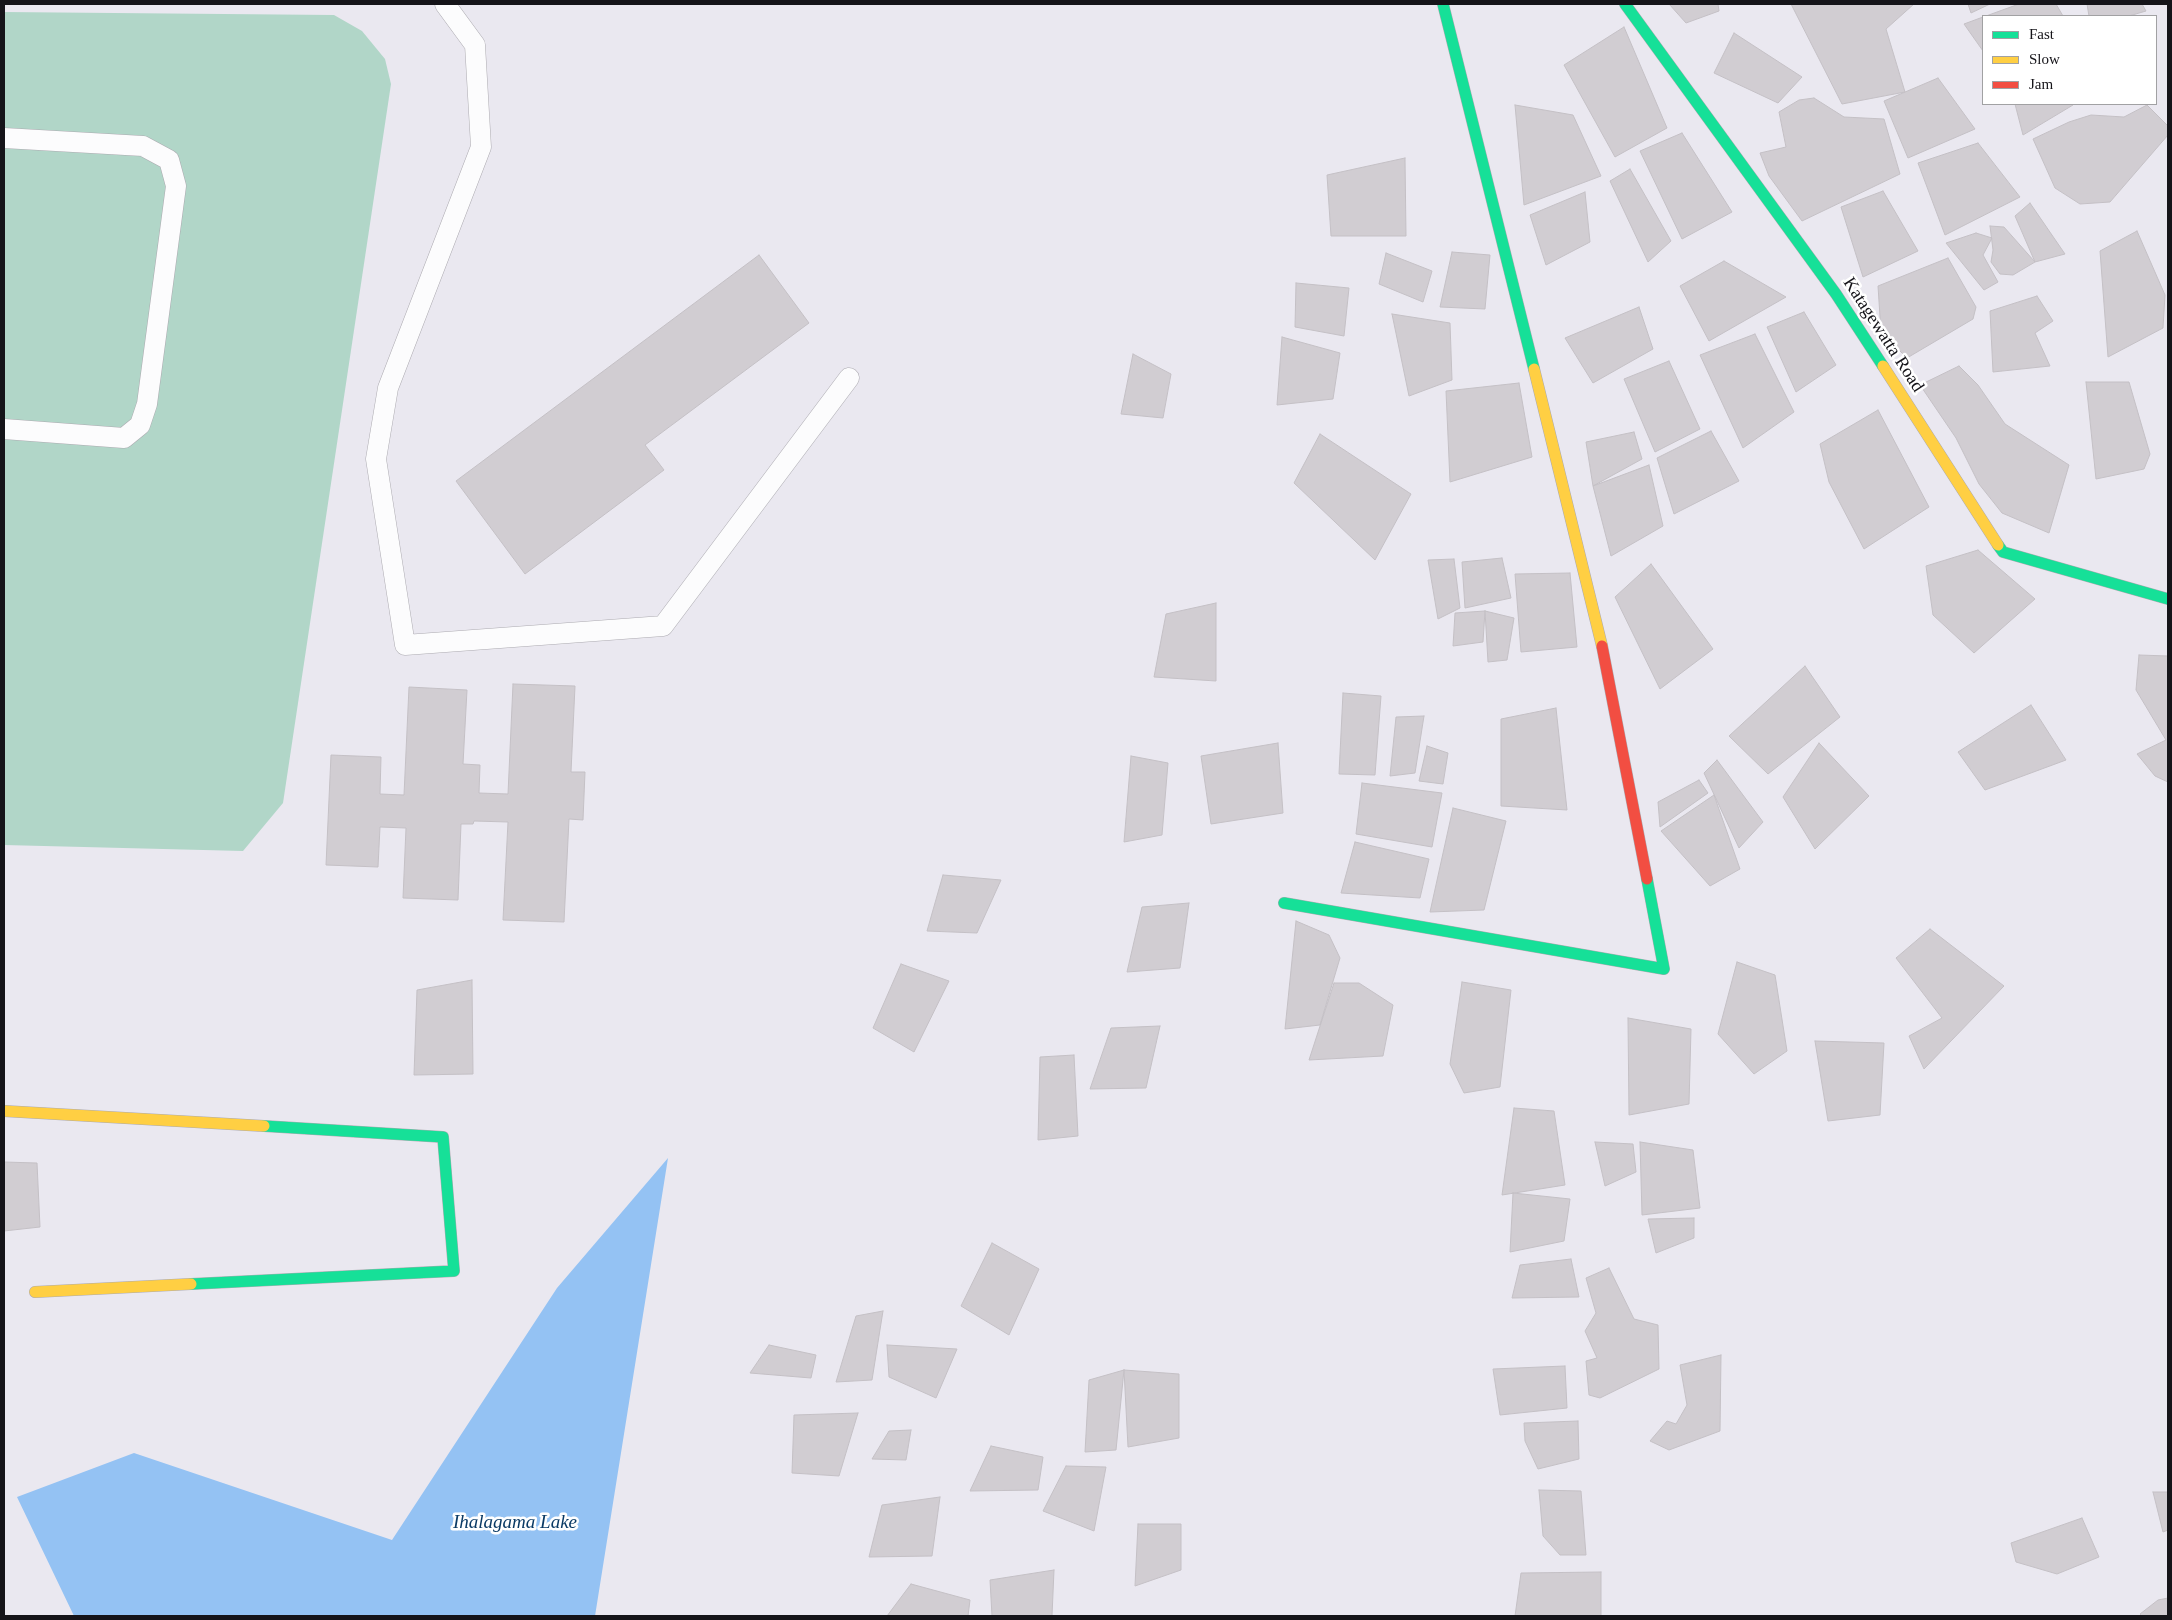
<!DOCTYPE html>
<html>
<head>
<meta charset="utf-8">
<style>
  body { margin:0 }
  #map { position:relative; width:2172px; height:1620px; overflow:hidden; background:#eae8f0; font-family:Georgia,serif }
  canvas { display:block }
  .frame { position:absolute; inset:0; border:5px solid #151419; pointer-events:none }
  .legend { position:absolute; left:1982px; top:15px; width:175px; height:90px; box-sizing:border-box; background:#fff; border:1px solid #a1a1a3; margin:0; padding:6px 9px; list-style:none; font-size:15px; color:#151419 }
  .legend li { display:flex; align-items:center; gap:10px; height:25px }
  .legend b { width:25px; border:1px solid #a1a1a3 }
</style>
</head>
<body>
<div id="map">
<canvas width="2172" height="1620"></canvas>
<div class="frame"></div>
<ul class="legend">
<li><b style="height:6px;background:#16e098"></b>Fast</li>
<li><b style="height:6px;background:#ffcf43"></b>Slow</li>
<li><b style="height:6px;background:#f24e42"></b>Jam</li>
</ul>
</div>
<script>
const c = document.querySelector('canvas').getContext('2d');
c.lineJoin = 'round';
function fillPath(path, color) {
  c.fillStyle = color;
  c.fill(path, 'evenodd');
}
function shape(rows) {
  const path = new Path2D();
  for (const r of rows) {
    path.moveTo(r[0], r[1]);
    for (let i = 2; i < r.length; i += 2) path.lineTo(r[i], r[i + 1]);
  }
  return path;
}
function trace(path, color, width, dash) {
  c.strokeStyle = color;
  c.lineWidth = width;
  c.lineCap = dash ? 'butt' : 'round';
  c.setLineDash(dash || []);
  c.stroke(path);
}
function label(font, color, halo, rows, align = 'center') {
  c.font = font + ' Georgia,serif';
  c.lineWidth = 5;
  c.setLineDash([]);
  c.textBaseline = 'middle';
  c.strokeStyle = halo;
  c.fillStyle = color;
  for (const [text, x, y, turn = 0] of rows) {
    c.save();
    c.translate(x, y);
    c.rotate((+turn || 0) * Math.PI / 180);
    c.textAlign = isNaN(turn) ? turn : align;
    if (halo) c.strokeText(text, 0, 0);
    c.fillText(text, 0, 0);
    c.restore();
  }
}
fillPath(shape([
  [4,12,334,15,362,31,385,59,391,84,283,803,243,851,4,845]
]), '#b1d6c8');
fillPath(shape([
  [668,1158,595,1616,74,1616,17,1497,134,1453,392,1540,557,1288]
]), '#94c2f3');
const building = shape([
  [1669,4,1718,4,1719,11,1686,23,1669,4],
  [1791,4,1914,4,1886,29,1905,92,1842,104,1791,4],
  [1968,4,1990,4,1971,13,1968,4],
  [2019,4,2056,4,2063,16,1986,16,2019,4],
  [2087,4,2142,4,2146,11,2129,16,2089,16,2087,4],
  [1983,17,1983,51,1964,24,1983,17],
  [1624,27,1667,128,1615,157,1564,65,1624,27],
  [1734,33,1802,77,1778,103,1714,73,1734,33],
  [1938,78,1975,129,1908,158,1884,101,1938,78],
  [1814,98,1844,117,1884,119,1900,174,1802,221,1769,176,1760,153,1786,147,1779,112,1799,100,1814,98],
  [2015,104,2072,104,2073,105,2023,135,2015,104],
  [1515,105,1573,115,1601,176,1524,205,1515,105],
  [2147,105,2168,126,2168,135,2110,202,2080,204,2055,188,2033,139,2069,122,2091,115,2124,117,2147,105],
  [1682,133,1732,212,1682,239,1640,151,1682,133],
  [1978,143,2020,197,1945,235,1918,163,1978,143],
  [1405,158,1406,236,1331,236,1327,175,1405,158],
  [1630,169,1671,241,1648,262,1610,181,1630,169],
  [1883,191,1918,251,1863,277,1841,207,1883,191],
  [1585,192,1590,242,1546,265,1530,215,1585,192],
  [2030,203,2065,254,2035,262,2015,216,2030,203],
  [1990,226,2004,227,2035,262,2013,275,2000,274,1991,262,1993,250,1990,226],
  [2137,231,2165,295,2163,328,2108,357,2100,251,2137,231],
  [1976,233,1992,238,1983,255,1998,282,1984,290,1946,243,1976,233],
  [1452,252,1490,255,1485,309,1440,307,1452,252],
  [1386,253,1432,271,1423,302,1379,284,1386,253],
  [759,255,809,323,645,445,664,470,525,574,456,481,759,255],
  [1948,258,1976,307,1973,319,1907,358,1881,332,1878,286,1948,258],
  [1724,261,1786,297,1709,341,1680,286,1724,261],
  [1296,283,1349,288,1344,336,1295,327,1296,283],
  [2037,296,2053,321,2035,333,2050,366,1993,372,1990,311,2037,296],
  [1639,307,1653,349,1593,383,1565,338,1639,307],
  [1804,312,1836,365,1796,392,1767,327,1804,312],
  [1392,314,1450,323,1452,380,1409,396,1392,314],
  [1755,334,1794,412,1743,448,1700,355,1755,334],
  [1282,337,1340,353,1333,399,1277,405,1282,337],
  [1133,354,1171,374,1163,418,1121,414,1133,354],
  [1669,361,1700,429,1655,452,1624,379,1669,361],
  [1959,366,1978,385,2005,424,2069,465,2049,533,2002,513,1979,484,1956,438,1920,385,1959,366],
  [2086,382,2129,382,2150,454,2144,469,2096,479,2086,382],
  [1519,383,1532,457,1450,482,1446,391,1519,383],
  [1878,410,1929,507,1864,549,1829,482,1820,444,1878,410],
  [1711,431,1739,481,1674,514,1657,458,1711,431],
  [1634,432,1642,459,1593,486,1586,442,1634,432],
  [1320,434,1411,494,1375,560,1294,483,1320,434],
  [1649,465,1663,526,1611,556,1593,486,1649,465],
  [1978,550,2035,599,1974,653,1933,615,1926,566,1978,550],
  [1502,558,1511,598,1465,608,1462,562,1502,558],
  [1454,559,1460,608,1438,619,1428,560,1454,559],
  [1651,564,1713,649,1660,689,1615,597,1651,564],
  [1570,573,1577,647,1521,652,1515,574,1570,573],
  [1216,603,1216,681,1154,677,1166,614,1216,603],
  [1485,611,1514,618,1507,660,1488,662,1485,611],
  [1485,611,1483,642,1453,646,1455,613,1485,611],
  [2139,655,2168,656,2168,782,2155,776,2137,754,2166,740,2136,690,2139,655],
  [1805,666,1840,717,1768,774,1729,736,1805,666],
  [513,684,575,686,571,772,585,772,583,820,569,819,564,922,503,920,508,822,474,821,473,824,461,824,458,900,403,898,406,828,380,827,378,867,326,865,331,755,381,757,380,794,404,795,409,687,467,690,463,764,480,765,479,793,508,794,513,684],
  [1343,693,1381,696,1375,775,1339,774,1343,693],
  [2031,705,2066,760,1985,790,1958,752,2031,705],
  [1556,708,1567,810,1501,806,1501,719,1556,708],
  [1424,716,1415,773,1390,776,1396,717,1424,716],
  [1278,743,1283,813,1211,824,1201,756,1278,743],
  [1819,743,1869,796,1815,849,1783,797,1819,743],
  [1427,746,1448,753,1443,784,1419,781,1427,746],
  [1131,756,1168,763,1162,835,1124,842,1131,756],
  [1717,760,1763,822,1739,848,1704,773,1717,760],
  [1699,780,1708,793,1660,827,1658,802,1699,780],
  [1362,783,1442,793,1432,847,1356,834,1362,783],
  [1714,795,1740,869,1710,886,1661,831,1714,795],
  [1453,808,1506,821,1484,910,1430,912,1453,808],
  [1355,842,1429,859,1420,898,1341,893,1355,842],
  [943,875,1001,880,977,933,927,931,943,875],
  [1189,903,1180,968,1127,972,1142,907,1189,903],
  [1296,921,1329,935,1340,958,1320,1025,1285,1029,1296,921],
  [1930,929,2004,986,1924,1069,1909,1036,1942,1018,1896,958,1930,929],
  [1737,962,1775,975,1787,1051,1754,1074,1718,1034,1737,962],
  [901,964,949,981,914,1052,873,1028,901,964],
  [472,980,473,1074,414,1075,417,990,472,980],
  [1462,982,1511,990,1500,1087,1464,1093,1450,1064,1462,982],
  [1334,983,1359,983,1393,1005,1383,1056,1309,1060,1334,983],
  [1628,1018,1691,1029,1689,1104,1629,1115,1628,1018],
  [1160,1026,1146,1088,1090,1089,1111,1028,1160,1026],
  [1815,1041,1884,1043,1880,1115,1828,1121,1815,1041],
  [1074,1055,1078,1136,1038,1140,1040,1057,1074,1055],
  [1514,1108,1554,1111,1565,1185,1502,1195,1514,1108],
  [1595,1142,1633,1144,1636,1172,1605,1186,1595,1142],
  [1640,1142,1693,1150,1700,1208,1642,1215,1640,1142],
  [4,1162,37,1163,40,1227,4,1231,4,1162],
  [1513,1193,1570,1199,1564,1241,1510,1252,1513,1193],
  [1694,1218,1694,1238,1656,1253,1648,1219,1694,1218],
  [992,1243,1039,1269,1009,1335,961,1306,992,1243],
  [1571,1259,1579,1297,1512,1298,1520,1265,1571,1259],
  [1609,1268,1634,1319,1658,1325,1659,1369,1600,1398,1589,1395,1586,1361,1597,1358,1585,1331,1596,1313,1586,1278,1609,1268],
  [883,1311,872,1380,836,1382,856,1316,883,1311],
  [769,1345,816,1355,811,1378,750,1373,769,1345],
  [887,1345,957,1349,936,1398,889,1377,887,1345],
  [1721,1355,1720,1431,1669,1450,1650,1441,1667,1421,1676,1424,1687,1405,1680,1365,1721,1355],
  [1565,1366,1567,1408,1500,1415,1493,1369,1565,1366],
  [1124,1370,1179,1374,1179,1438,1128,1447,1124,1370],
  [1124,1370,1116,1450,1085,1452,1089,1380,1124,1370],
  [858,1413,839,1476,792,1473,794,1415,858,1413],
  [1578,1421,1579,1459,1538,1469,1525,1441,1524,1423,1578,1421],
  [911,1430,906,1460,872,1459,889,1431,911,1430],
  [991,1446,1043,1457,1038,1490,970,1491,991,1446],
  [1066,1466,1106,1467,1094,1531,1043,1511,1066,1466],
  [1539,1490,1581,1491,1586,1555,1560,1555,1543,1536,1539,1490],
  [2153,1492,2168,1492,2168,1530,2163,1532,2153,1492],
  [940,1497,932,1556,869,1557,882,1505,940,1497],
  [2082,1518,2099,1557,2057,1574,2016,1562,2011,1543,2082,1518],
  [1138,1524,1181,1524,1181,1570,1135,1586,1138,1524],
  [1054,1570,1052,1616,992,1616,990,1580,1054,1570],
  [1601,1572,1601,1616,1515,1616,1521,1573,1601,1572],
  [911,1584,970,1600,968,1616,887,1616,911,1584],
  [2168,1598,2168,1616,2142,1616,2140,1614,2158,1600,2168,1598]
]);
fillPath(building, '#d1cdd2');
trace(building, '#c4c0c5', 1);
const lane = shape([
  [445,4,475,45,481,147,388,388,376,459,405,645,663,626,849,378],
  [4,138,143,146,169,160,176,186,147,404,140,425,124,438,4,429]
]);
const fast = shape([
  [1443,4,1534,369],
  [1625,4,1836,294,1883,366],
  [1998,545,2003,552,2168,599],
  [1284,903,1664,969,1647,879],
  [191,1284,454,1271,443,1137,264,1126]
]);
const slow = shape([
  [1883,366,1998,545],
  [1534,369,1602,646],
  [4,1111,264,1126],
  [35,1292,191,1284]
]);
const jam = shape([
  [1602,646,1647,879]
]);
trace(lane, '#acaab0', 21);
trace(fast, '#acaab0', 12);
trace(slow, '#acaab0', 12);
trace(jam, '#acaab0', 12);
trace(lane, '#fcfcfd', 20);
trace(fast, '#16e098', 11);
trace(slow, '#ffcf43', 11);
trace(jam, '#f24e42', 11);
label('18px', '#151419', '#fff', [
  ["Katagewatta Road",1883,335,57]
]);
label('italic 19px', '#0a3a65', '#fff', [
  ["Ihalagama Lake",515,1523]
]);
</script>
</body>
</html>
